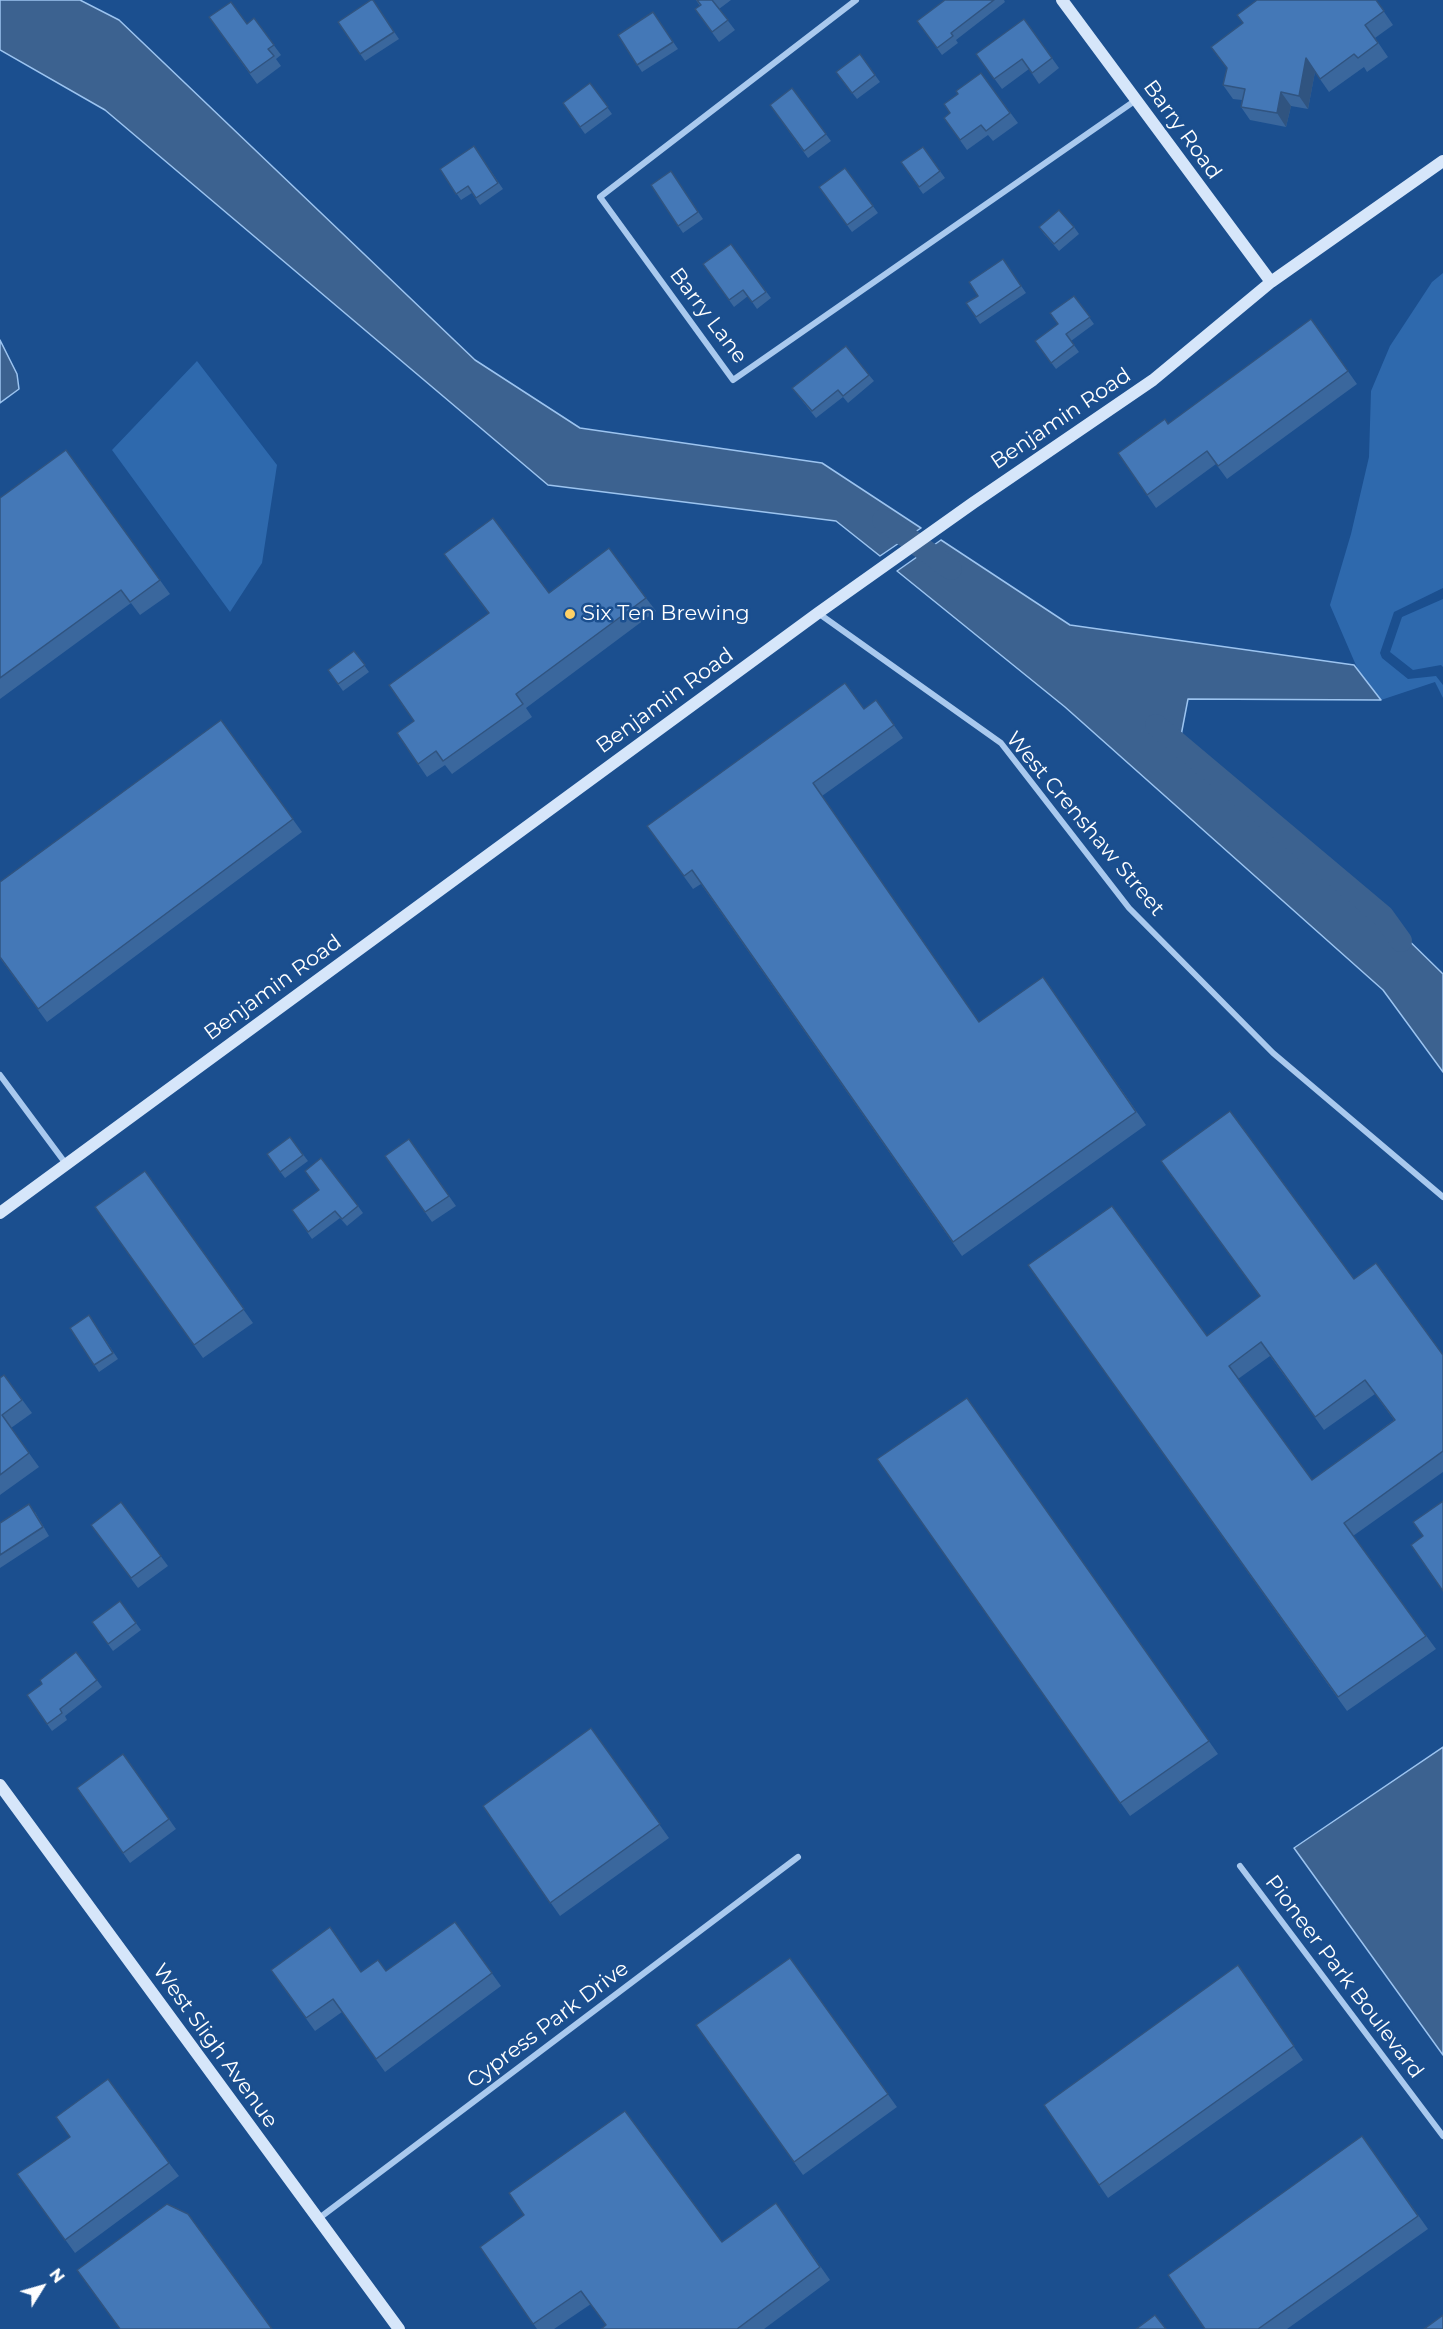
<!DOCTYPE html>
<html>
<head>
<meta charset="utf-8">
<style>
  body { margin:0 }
  #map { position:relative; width:1443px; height:2329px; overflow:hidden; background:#1b4f8f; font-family:Montserrat,sans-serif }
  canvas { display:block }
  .north { position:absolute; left:12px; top:2257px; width:60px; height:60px; -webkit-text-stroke:4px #1b4f8f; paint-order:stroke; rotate:53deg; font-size:16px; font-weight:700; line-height:24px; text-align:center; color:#fff }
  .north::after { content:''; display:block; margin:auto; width:21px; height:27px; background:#fff; clip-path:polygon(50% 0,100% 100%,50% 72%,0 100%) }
</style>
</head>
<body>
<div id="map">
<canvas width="1443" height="2329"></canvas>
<div class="north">N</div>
</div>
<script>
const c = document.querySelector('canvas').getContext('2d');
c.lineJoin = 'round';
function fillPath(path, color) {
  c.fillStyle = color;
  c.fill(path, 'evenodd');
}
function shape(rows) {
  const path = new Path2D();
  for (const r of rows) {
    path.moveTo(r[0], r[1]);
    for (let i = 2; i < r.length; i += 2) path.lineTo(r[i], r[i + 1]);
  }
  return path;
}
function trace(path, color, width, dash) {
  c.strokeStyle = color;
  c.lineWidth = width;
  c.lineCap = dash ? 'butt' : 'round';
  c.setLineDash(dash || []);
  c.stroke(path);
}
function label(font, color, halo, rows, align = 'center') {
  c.font = font + ' Montserrat,sans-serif';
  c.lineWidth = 5;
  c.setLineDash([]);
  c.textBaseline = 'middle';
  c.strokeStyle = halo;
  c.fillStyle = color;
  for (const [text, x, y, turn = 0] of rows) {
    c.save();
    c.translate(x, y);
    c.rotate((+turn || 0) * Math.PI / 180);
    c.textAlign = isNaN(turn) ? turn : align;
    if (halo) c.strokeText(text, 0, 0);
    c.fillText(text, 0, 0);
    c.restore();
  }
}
fillPath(shape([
  [1443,273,1443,588,1394,612,1380,653,1382,658,1408,679,1436,676,1443,685,1443,698,1435,682,1381,700,1358,670,1330,605,1351,534,1369,457,1371,391,1390,346,1432,282],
  [197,361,277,465,262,563,230,612,112,450],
  [1443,599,1443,667,1441,665,1413,670,1390,652,1402,617]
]), '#2e69ad');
const water = shape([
  [0,0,80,0,119,20,475,360,580,428,822,463,921,528,880,556,836,521,548,485,105,110,0,50,0,0],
  [0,340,17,374,19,389,0,403,0,340],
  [941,540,1070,625,1354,665,1381,700,1188,699,1179,746,1394,926,1443,974,1443,1072,1383,990,1065,707,897,571,941,540],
  [1443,1747,1443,2055,1294,1848,1443,1747]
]);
fillPath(water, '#3c6290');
trace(water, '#9cc4f0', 1.5);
trace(shape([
  [883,520,951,569],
  [1156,725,1383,916,1401,941]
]), '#3c6290', 22);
trace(shape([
  [856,0,600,197,733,380,1136,100],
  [818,613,1001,743,1129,908,1273,1053,1443,1197],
  [0,1075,66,1164],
  [1240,1866,1443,2136],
  [318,2219,798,1857]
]), '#a9c9ee', 6);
trace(shape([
  [1062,0,1271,282],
  [0,1213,818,613,973,503,1153,380,1271,282,1443,161],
  [0,1785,399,2329]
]), '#d6e6fa', 12);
fillPath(shape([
  [373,0,399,39,365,61,338,22],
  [696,0,731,0,719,9,735,30,719,42,695,9,700,6],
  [945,0,1004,0,1005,2,956,40,958,43,942,55,917,21],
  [1376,0,1393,25,1375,38,1388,57,1367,72,1364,67,1329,92,1315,72,1308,109,1291,106,1286,127,1250,120,1241,107,1242,100,1233,99,1223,85],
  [653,12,678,49,642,72,618,35],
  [209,17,247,24,254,18,281,55,276,59,281,66,257,84],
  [1024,19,1059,68,1039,84,1029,69,1002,89,976,54],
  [860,54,880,82,857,99,836,72],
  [981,73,1018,123,993,141,988,135,967,150,944,118,950,113,958,94],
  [590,83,612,114,585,134,563,103],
  [792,88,831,141,808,158,770,105],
  [474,146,503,189,480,205,472,193,461,200,440,169],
  [923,147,945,178,923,194,901,162],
  [845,168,878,213,852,232,819,187],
  [671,171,703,219,683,233,651,185],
  [1039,227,1074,227,1079,234,1059,251,1044,234],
  [731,244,771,298,757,309,748,296,734,307,703,264],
  [1003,259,1026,293,980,324,966,303,978,296],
  [1074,296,1094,324,1071,341,1079,352,1056,369,1035,341,1058,324],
  [1311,319,1357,384,1227,479,1216,464,1156,508,1118,453,1168,424],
  [869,375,874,381,848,403,843,397,816,418,792,388],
  [66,450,170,594,140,615,131,603,0,699,0,498],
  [444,554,549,593,646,598,656,611,526,708,532,717,452,774,445,765,427,777,397,733,414,721,489,614],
  [354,651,369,672,343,691,328,670],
  [876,700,903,738,822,796,979,1022,1043,977,1146,1125,962,1256,701,884,693,889,647,826,864,709],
  [221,720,302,832,47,1022,0,958],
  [290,1137,308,1161,285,1178,267,1154],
  [409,1139,456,1206,432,1222,385,1156],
  [145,1171,253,1323,203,1358,95,1207],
  [358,1206,363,1213,347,1226,340,1218,312,1239,292,1210],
  [1028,1265,1207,1336,1354,1279,1443,1355,1443,1472,1353,1536,1436,1649,1347,1711],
  [1270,1356,1324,1430,1375,1394,1394,1420,1312,1480,1238,1379],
  [89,1315,118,1359,99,1372,70,1328],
  [4,1375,32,1413,11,1428,39,1467,0,1495,0,1378],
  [967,1398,1218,1754,1130,1816,877,1459],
  [121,1502,168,1566,138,1588,91,1525],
  [35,1512,49,1536,0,1568,0,1523],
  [120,1601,141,1630,113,1651,92,1622],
  [76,1652,102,1687,65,1716,67,1720,52,1731,27,1695,42,1684],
  [591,1728,669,1838,560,1916,483,1806],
  [123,1754,176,1829,130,1863,77,1788],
  [455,1922,501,1986,385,2072,342,2012,315,2031,271,1970,361,1972,386,1971],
  [790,1958,897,2107,803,2175,696,2025],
  [1238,1965,1303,2060,1108,2198,1044,2105],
  [1362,2136,1428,2229,1287,2329,1205,2329],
  [169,2163,179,2176,75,2253,17,2174],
  [776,2203,830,2280,764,2329,601,2329,606,2325,591,2304,554,2329,537,2329,480,2247,722,2242]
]), '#3a679d');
fillPath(shape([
  [1306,58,1315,72,1308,109,1299,96],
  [1281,92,1291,106,1286,127,1277,113]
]), '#305480');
const building = shape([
  [371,0,373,0,394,32,360,54,338,22,371,0],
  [697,0,712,0,728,20,712,32,695,9,701,5,697,0],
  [945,0,994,0,951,33,953,36,937,48,917,21,945,0],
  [1257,0,1376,0,1384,11,1365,25,1378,43,1358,58,1354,54,1320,79,1306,58,1299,96,1281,92,1277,113,1241,107,1245,89,1223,85,1227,68,1211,47,1243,23,1237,15,1257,0],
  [231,2,247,24,254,18,274,45,268,49,274,56,250,73,209,17,231,2],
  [653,12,673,42,637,65,618,35,653,12],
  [1024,19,1052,58,1032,73,1022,59,994,79,976,54,1024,19],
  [860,54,875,75,852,93,836,72,860,54],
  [981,73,1010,113,986,131,981,125,960,140,944,118,950,113,944,104,958,94,956,91,981,73],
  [590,83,608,107,580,127,563,103,590,83],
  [792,88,826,134,804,151,770,105,792,88],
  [474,146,498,183,476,198,468,186,456,194,440,169,474,146],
  [923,147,940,171,919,187,901,162,923,147],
  [845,168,873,206,847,225,819,187,845,168],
  [671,171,698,212,678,226,651,185,671,171],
  [1059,210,1074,227,1054,244,1039,227,1059,210],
  [731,244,766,292,752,302,743,290,729,300,703,264,731,244],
  [1003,259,1021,286,976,317,966,303,978,296,969,282,1003,259],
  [1074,296,1090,317,1066,334,1074,345,1051,363,1035,341,1058,324,1050,313,1074,296],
  [1311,319,1348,371,1218,466,1207,451,1147,495,1118,453,1165,419,1168,424,1311,319],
  [846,346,869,375,843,396,838,390,812,411,792,388,846,346],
  [66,450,160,580,130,602,121,590,0,678,0,498,66,450],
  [493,518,549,593,609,548,646,598,516,694,523,704,443,761,436,751,418,764,397,733,414,721,389,685,489,613,444,554,493,518],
  [354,651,365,665,338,684,328,670,354,651],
  [845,683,864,709,876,700,894,725,813,783,979,1022,1043,977,1136,1112,953,1242,692,870,684,876,647,826,845,683],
  [221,720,293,819,38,1009,0,957,0,882,221,720],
  [1230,1111,1354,1279,1376,1263,1443,1355,1443,1451,1344,1523,1426,1636,1338,1697,1028,1265,1112,1206,1207,1336,1260,1296,1161,1161,1230,1111],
  [1261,1342,1315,1417,1365,1380,1395,1420,1312,1480,1229,1366,1261,1342],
  [290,1137,303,1155,280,1172,267,1154,290,1137],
  [409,1139,449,1196,425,1212,385,1156,409,1139],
  [321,1158,358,1206,342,1219,335,1211,308,1232,292,1210,319,1190,305,1171,321,1158],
  [145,1171,244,1309,194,1345,95,1207,145,1171],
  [89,1315,113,1353,94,1365,70,1328,89,1315],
  [4,1375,22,1400,2,1415,29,1453,0,1475,0,1378,4,1375],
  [967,1398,1209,1741,1120,1803,877,1459,967,1398],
  [1443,1501,1443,1591,1411,1545,1423,1536,1413,1522,1443,1501],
  [121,1502,161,1556,131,1578,91,1525,121,1502],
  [29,1504,43,1527,0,1555,0,1523,29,1504],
  [120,1601,136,1623,108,1644,92,1622,120,1601],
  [76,1652,97,1680,60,1709,62,1713,47,1724,27,1695,42,1684,40,1680,76,1652],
  [591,1728,660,1824,550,1903,483,1806,591,1728],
  [123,1754,169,1819,123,1853,77,1788,123,1754],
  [455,1922,492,1973,376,2059,333,1999,306,2018,271,1970,330,1927,361,1972,378,1960,386,1971,455,1922],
  [790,1958,888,2094,794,2162,696,2025,790,1958],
  [1238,1965,1294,2046,1099,2185,1044,2105,1238,1965],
  [108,2079,169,2163,65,2240,17,2174,70,2137,56,2117,108,2079],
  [625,2111,722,2242,776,2203,820,2267,737,2329,601,2329,606,2325,581,2291,533,2324,480,2247,524,2215,509,2193,625,2111],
  [1362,2136,1418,2216,1258,2329,1205,2329,1168,2275,1362,2136],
  [167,2204,188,2214,272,2329,120,2329,77,2270,167,2204],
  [1155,2315,1166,2329,1136,2329,1155,2315],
  [1443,2315,1443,2329,1424,2329,1443,2315]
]);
fillPath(building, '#4478b7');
trace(building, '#305480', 1.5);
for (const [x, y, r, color] of [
  [570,614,6,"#ffd166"]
]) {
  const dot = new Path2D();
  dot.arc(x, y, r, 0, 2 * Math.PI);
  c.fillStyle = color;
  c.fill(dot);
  trace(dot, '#1b4f8f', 2);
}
label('21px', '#fff', '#1b4f8f', [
  ["Barry Road",1182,130,54],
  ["Barry Lane",708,316,53],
  ["Benjamin Road",1061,419,-34],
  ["Benjamin Road",665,701,-36],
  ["West Crenshaw Street",1085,824,50],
  ["Benjamin Road",273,988,-36],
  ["Pioneer Park Boulevard",1344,1977,53],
  ["Cypress Park Drive",548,2025,-37],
  ["West Sligh Avenue",215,2046,54]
]);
label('21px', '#fff', '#1b4f8f', [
  ["Six Ten Brewing",582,614]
], 'left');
</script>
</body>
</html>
